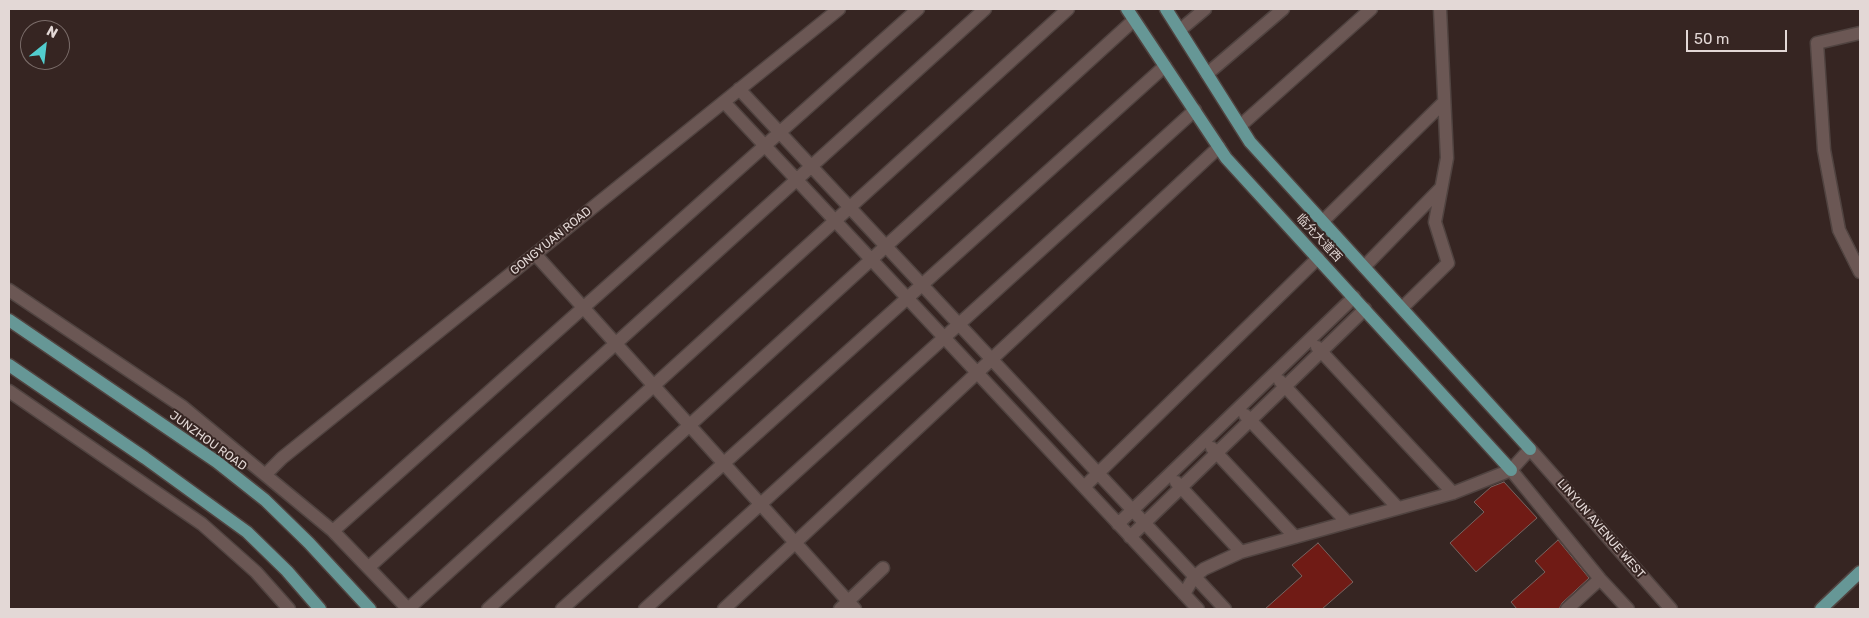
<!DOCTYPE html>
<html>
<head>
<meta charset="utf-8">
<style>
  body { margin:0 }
  #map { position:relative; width:1869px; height:618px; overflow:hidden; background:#362522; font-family:Rubik,sans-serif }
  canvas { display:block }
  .frame { position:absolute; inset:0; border:10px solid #e3d8d6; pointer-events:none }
  .north { position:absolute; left:20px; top:20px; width:50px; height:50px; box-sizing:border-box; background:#362522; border:1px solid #7b6d6a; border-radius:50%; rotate:29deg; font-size:14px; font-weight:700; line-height:20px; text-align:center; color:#e3d8d6 }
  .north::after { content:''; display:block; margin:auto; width:18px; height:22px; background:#52cdce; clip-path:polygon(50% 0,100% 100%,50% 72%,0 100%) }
  .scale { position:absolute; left:1686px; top:30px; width:101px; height:22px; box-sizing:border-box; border:2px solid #e3d8d6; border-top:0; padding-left:6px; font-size:15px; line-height:18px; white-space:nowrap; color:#e3d8d6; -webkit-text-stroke:4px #362522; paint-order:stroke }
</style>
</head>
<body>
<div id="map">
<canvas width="1869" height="618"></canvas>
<div class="frame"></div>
<div class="north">N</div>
<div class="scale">50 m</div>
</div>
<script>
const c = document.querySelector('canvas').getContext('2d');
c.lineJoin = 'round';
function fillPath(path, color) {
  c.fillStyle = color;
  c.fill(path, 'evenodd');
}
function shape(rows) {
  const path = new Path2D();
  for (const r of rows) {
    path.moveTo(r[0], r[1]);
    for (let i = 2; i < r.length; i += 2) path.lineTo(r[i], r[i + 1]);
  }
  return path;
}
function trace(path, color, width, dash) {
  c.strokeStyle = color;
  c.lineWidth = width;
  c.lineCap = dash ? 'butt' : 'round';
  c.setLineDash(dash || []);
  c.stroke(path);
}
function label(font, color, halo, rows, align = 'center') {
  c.font = font + ' Rubik,"Noto Sans SC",sans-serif';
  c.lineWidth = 4;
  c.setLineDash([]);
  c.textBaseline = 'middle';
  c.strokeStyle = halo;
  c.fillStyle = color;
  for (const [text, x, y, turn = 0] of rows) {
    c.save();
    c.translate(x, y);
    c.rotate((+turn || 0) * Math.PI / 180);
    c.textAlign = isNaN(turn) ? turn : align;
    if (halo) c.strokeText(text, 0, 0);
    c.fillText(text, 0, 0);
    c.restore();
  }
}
const building = shape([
  [1504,482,1537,518,1476,572,1450,543,1484,512,1474,502,1491,487,1504,482],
  [1558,540,1589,578,1562,603,1559,609,1517,609,1511,602,1545,572,1535,561,1558,540],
  [1318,543,1353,582,1322,609,1265,609,1302,576,1292,565,1318,543]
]);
fillPath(building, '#701b15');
trace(building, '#786460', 1);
const minor = shape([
  [1180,30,1205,9],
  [1860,33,1817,43,1824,150,1839,230,1860,272],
  [1207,74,1283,9],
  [739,89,1225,609],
  [724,102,1198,609],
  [1240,126,1371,9],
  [1323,221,1444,102],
  [535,254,855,609],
  [1364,267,1441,188],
  [9,290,183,407,333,531,408,609],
  [1402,308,1448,263,1435,222,1447,158,1440,9],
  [1317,347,1453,493],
  [1280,381,1398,508],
  [9,391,202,524,256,572,289,609],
  [1245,415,1347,522],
  [1212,448,1295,537],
  [1530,449,1671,609],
  [1511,470,1600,579,1628,609],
  [266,474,282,458,839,9],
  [1176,482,1241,552],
  [1084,487,1318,258],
  [1118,524,1354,297],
  [333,531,918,9],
  [1130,537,1365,309],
  [369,567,985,9],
  [1184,594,1194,577,1204,569,1241,552,1453,493,1511,470,1530,449],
  [408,609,1068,9],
  [488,609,1134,20],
  [562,609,1165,66],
  [645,609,1195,110],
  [724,609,1219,147],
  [840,609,883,568],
  [1567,609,1600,579]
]);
const major = shape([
  [1127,9,1226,158,1511,470],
  [1166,9,1250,142,1530,449],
  [9,320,217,462,265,500,309,543,370,609],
  [9,365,145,458,247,532,287,571,320,609],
  [1821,609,1860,572]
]);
trace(minor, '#504340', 15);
trace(major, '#504340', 15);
trace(minor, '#6b5754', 12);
trace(major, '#669796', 12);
label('12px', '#e3d8d6', '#362522', [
  ["临允大道西",1319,238,47],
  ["GONGYUAN ROAD",551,241,-39],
  ["JUNZHOU ROAD",208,441,36],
  ["LINYUN AVENUE WEST",1601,529,49]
]);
</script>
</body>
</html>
